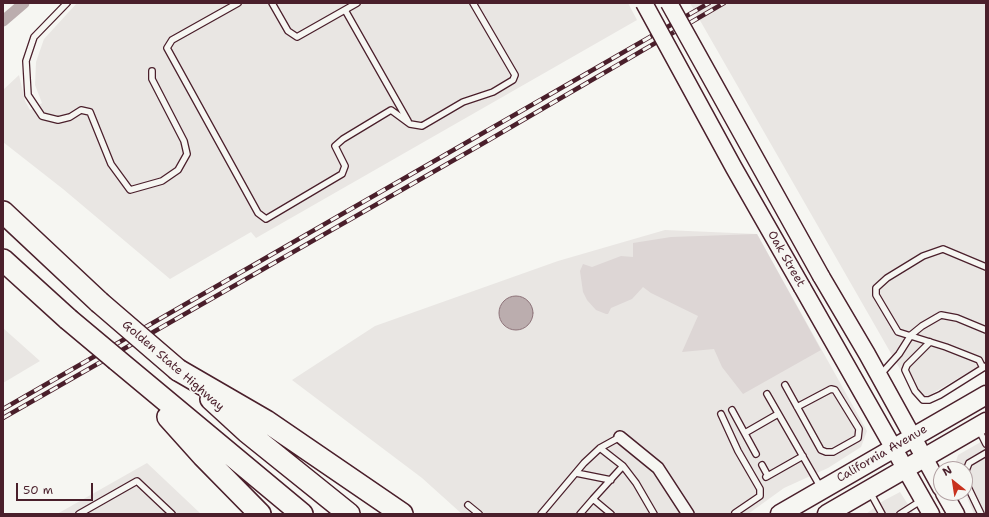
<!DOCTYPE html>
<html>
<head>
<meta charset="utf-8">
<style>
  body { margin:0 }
  #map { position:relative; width:989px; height:517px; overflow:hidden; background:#f6f6f2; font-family:"Shantell Sans",sans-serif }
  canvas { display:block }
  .frame { position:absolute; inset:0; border:4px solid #4a1f2b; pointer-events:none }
  .north { position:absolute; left:933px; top:461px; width:40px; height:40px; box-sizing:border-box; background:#f6f6f2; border:1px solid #b1a0a2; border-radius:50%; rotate:330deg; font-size:11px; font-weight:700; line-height:16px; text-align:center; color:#4a1f2b }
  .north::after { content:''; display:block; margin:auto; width:14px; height:18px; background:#c8321e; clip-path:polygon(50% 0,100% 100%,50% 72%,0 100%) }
  .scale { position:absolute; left:16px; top:483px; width:77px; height:18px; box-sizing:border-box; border:2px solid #4a1f2b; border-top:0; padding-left:5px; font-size:12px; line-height:14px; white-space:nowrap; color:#4a1f2b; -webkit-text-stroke:3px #f6f6f2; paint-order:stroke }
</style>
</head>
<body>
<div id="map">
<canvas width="989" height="517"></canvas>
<div class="frame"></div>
<div class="north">N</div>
<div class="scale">50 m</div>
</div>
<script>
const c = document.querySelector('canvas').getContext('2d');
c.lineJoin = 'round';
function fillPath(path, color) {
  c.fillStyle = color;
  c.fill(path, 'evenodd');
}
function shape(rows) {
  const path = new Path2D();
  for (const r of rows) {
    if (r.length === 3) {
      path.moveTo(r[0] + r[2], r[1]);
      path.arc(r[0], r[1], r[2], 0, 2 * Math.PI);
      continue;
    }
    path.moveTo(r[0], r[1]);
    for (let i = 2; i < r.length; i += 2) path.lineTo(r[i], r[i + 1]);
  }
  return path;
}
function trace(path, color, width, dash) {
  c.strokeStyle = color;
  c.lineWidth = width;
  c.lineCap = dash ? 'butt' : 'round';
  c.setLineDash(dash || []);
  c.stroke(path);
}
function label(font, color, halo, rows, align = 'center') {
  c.font = font + ' "Shantell Sans",sans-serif';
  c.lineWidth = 3.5;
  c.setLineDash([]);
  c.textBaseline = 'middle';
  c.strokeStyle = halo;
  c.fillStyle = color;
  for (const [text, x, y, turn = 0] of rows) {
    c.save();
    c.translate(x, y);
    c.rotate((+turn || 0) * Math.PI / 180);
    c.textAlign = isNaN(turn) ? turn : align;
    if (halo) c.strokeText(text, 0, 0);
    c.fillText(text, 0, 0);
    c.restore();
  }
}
fillPath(shape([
  [77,3,628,3,637,20,256,238,251,232,170,279,63,189,3,142,3,90,19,75,25,101,30,110,42,103,35,85,36,62,44,39],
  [690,3,986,3,986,365,972,370,923,399,916,397],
  [665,230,757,234,867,431,861,447,828,468,784,488,748,514,462,514,422,478,292,380,375,326,558,261],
  [3,328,40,361,3,383],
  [986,439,986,514,974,514,965,493,965,469,954,468,958,455],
  [147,463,201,514,57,514],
  [900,492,914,514,866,514,883,501]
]), '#e9e6e3');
fillPath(shape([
  [757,234,821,350,743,394,722,367,714,349,682,352,698,316,651,293,643,287,632,299,611,308,608,314,606,314,596,310,587,300,583,292,580,271,583,264,592,267,621,256,633,257,633,243,671,237]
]), '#ddd6d5');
const water = shape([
  [516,313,17]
]);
fillPath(water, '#bbadae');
trace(water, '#8e747a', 1);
trace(shape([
  [3,21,24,3]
]), '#bbadae', 11);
const lane = shape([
  [67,3,34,37,26,61,28,95,42,116,58,120,70,117,81,110,90,112,111,164,130,190,162,181,178,170,187,154,184,141,152,79,152,71],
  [238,3,172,40,167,48,258,213,266,219,342,174,345,166,335,146,343,139,391,110,410,124,422,126,463,102,493,92,513,80,515,75,473,3],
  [272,3,288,31,297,37,357,3],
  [345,10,408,121],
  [986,267,943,249,923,256,887,278,876,288,876,295,898,332,946,347,979,360,983,368,986,366],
  [930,342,907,365,905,370,915,391,923,400,929,400,940,395,983,368],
  [881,374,899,354,911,335,922,326,941,315,957,318,986,330],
  [785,385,821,450,826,452,833,452,858,438,859,429,835,390,831,389,797,407],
  [767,394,821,488],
  [732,410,756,454],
  [721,414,738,451,760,489,760,496,735,513],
  [979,430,986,444],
  [745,433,778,414],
  [600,448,623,466,636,483,654,514],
  [762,465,768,476],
  [576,473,611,480],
  [766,477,803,456],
  [870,492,882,514],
  [468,505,479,514],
  [79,514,137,481,172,514],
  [541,514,584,463,600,448,620,437],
  [580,514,593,499],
  [611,514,593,499,623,466],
  [900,514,922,500],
  [981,514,967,485,965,473,969,463,986,453]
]);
const street = shape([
  [620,437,658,468,688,514]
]);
const secondary = shape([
  [821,276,867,354,941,488],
  [802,287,931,514],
  [944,493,956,514]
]);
const primary = shape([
  [780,514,986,395],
  [827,514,986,422]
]);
const highway = shape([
  [3,212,99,302],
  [3,260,68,319],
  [117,360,302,514],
  [178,370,266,421,402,514],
  [211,399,247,432,349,514],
  [168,417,203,456,260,514]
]);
trace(lane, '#4a1f2b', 8);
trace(street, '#4a1f2b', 14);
trace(secondary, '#4a1f2b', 19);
trace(primary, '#4a1f2b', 21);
trace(highway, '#4a1f2b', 24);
trace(lane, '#f6f6f2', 5.5);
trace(street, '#f6f6f2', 11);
trace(secondary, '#f6f6f2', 16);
trace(primary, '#f6f6f2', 18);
trace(highway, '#f6f6f2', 21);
const rail = shape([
  [3,409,709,3],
  [3,418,482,144,724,3]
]);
trace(rail, '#4a1f2b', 4.5);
trace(rail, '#f6f6f2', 3, [9]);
const secondaryBridge = shape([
  [644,3,734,168,802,287],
  [669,3,821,276]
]);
const highwayBridge = shape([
  [99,302,178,370],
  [68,319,117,360]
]);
trace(secondaryBridge, '#4a1f2b', 19, []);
trace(highwayBridge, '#4a1f2b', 24, []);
trace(secondaryBridge, '#f6f6f2', 16);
trace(highwayBridge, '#f6f6f2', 21);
label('12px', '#4a1f2b', '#f6f6f2', [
  ["Oak Street",786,259,60],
  ["Golden State Highway",173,366,41],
  ["California Avenue",882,454,-30]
]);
</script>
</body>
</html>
